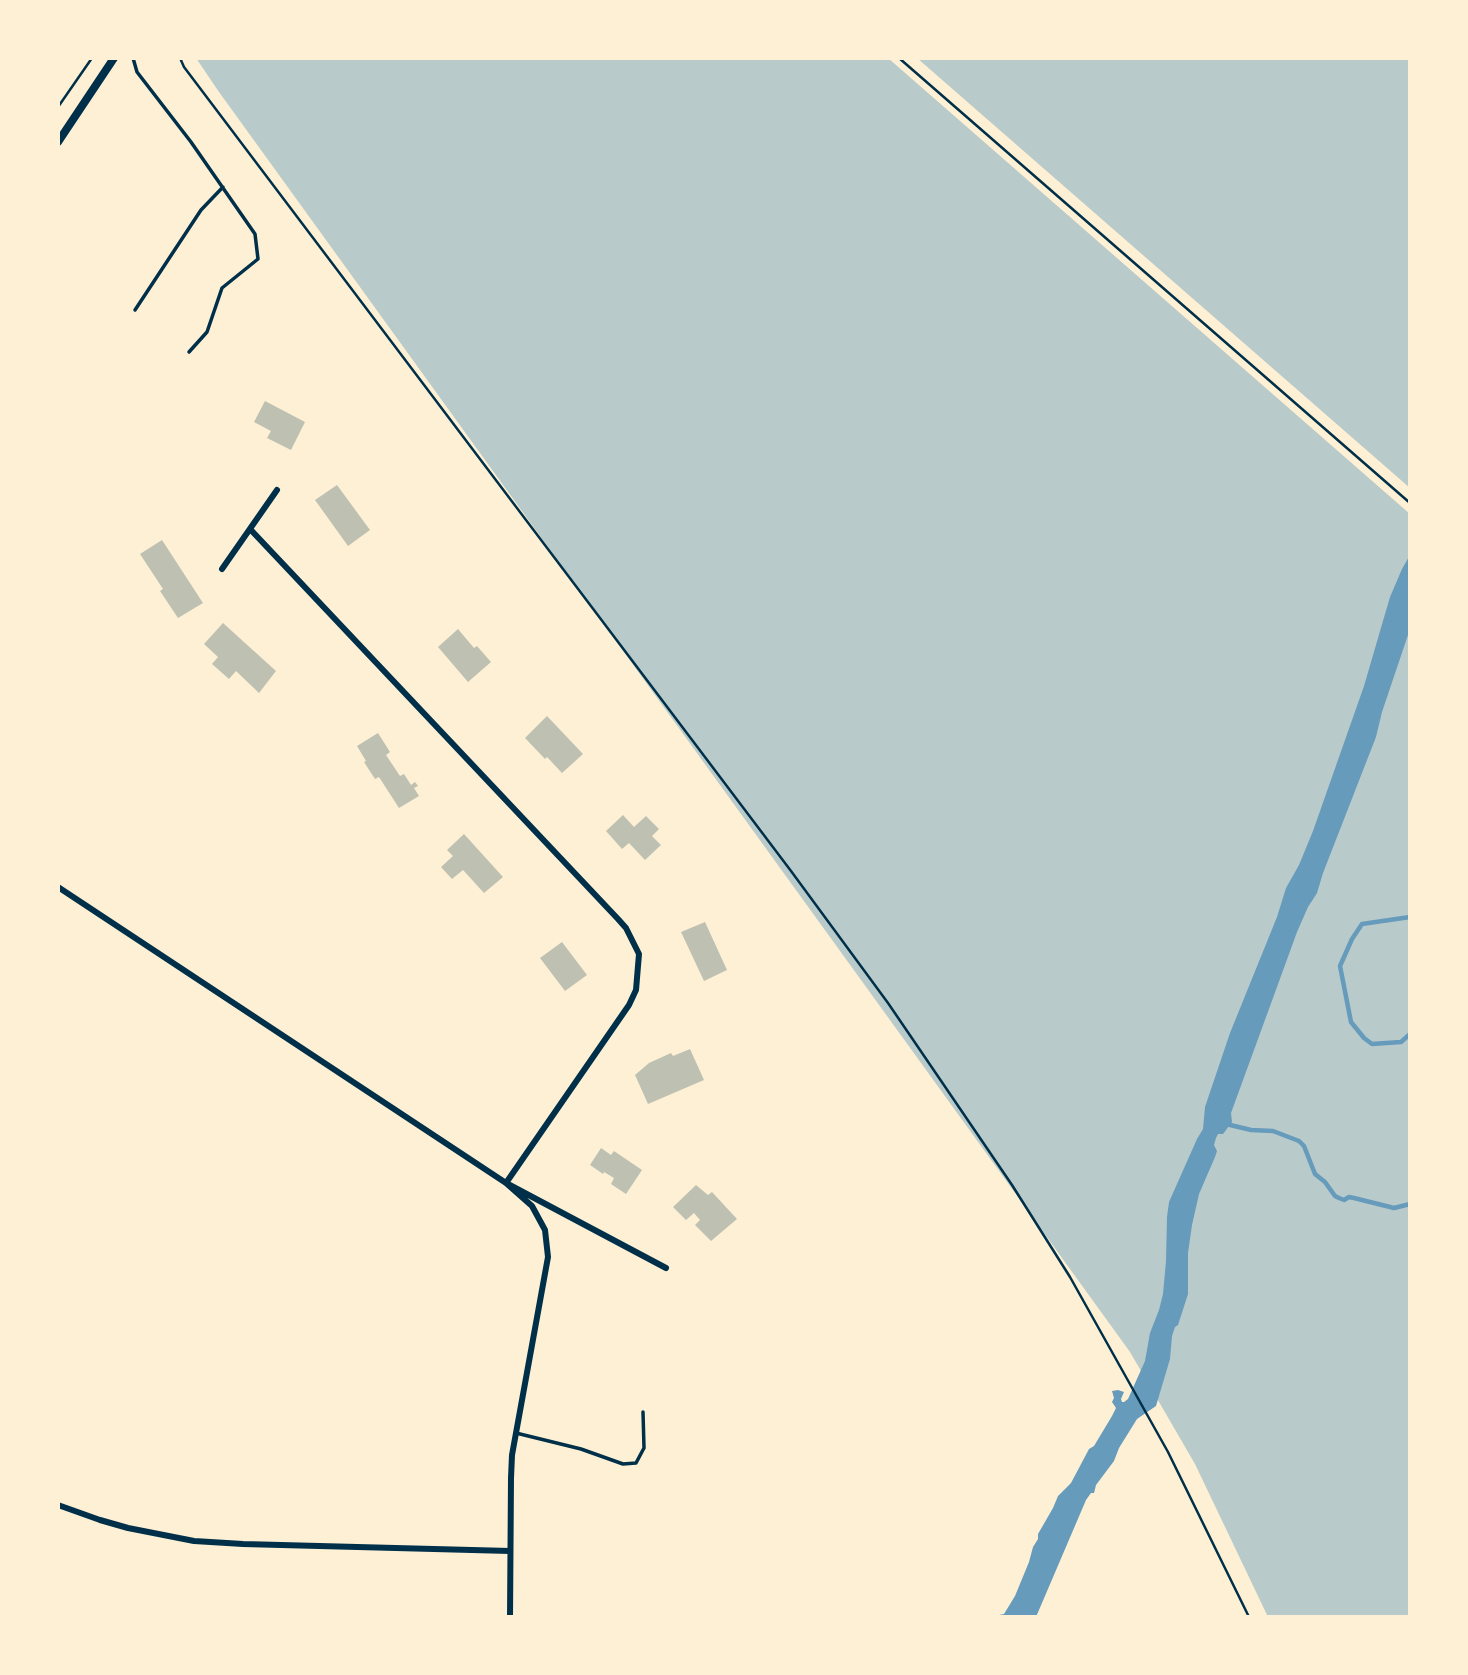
<!DOCTYPE html>
<html>
<head>
<meta charset="utf-8">
<style>
  body { margin:0 }
  #map { position:relative; width:1468px; height:1675px; overflow:hidden; background:#fdf0d5; font-family:"PT Sans",sans-serif }
  canvas { display:block }
  .frame { position:absolute; inset:0; border:60px solid #fdf0d5; pointer-events:none }
</style>
</head>
<body>
<div id="map">
<canvas width="1468" height="1675"></canvas>
<div class="frame"></div>
</div>
<script>
const c = document.querySelector('canvas').getContext('2d');
c.lineJoin = 'round';
function fillPath(path, color) {
  c.fillStyle = color;
  c.fill(path, 'evenodd');
}
function shape(rows) {
  const path = new Path2D();
  for (const r of rows) {
    path.moveTo(r[0], r[1]);
    for (let i = 2; i < r.length; i += 2) path.lineTo(r[i], r[i + 1]);
  }
  return path;
}
function trace(path, color, width, dash) {
  c.strokeStyle = color;
  c.lineWidth = width;
  c.lineCap = dash ? 'butt' : 'round';
  c.setLineDash(dash || []);
  c.stroke(path);
}
fillPath(shape([
  [196,58,888,58,1410,514,1410,1617,1268,1617,1195,1464,1130,1352,219,92],
  [917,58,1410,58,1410,488]
]), '#b9caca');
fillPath(shape([
  [1410,555,1410,629,1382,712,1376,737,1323,873,1317,893,1308,907,1297,932,1281,976,1231,1113,1232,1122,1223,1134,1218,1134,1216,1138,1214,1145,1217,1151,1215,1157,1199,1194,1192,1225,1188,1253,1188,1294,1178,1325,1175,1327,1172,1336,1170,1359,1156,1406,1137,1419,1119,1448,1114,1461,1096,1485,1094,1493,1091,1493,1086,1500,1036,1617,997,1617,999,1615,1004,1614,1015,1596,1029,1562,1033,1547,1038,1539,1038,1534,1053,1508,1058,1496,1071,1483,1089,1449,1094,1446,1112,1416,1116,1408,1112,1402,1114,1398,1112,1391,1118,1390,1124,1392,1121,1399,1122,1402,1124,1402,1128,1399,1145,1361,1150,1333,1159,1310,1163,1294,1166,1261,1167,1217,1169,1202,1197,1139,1203,1129,1205,1107,1230,1033,1277,917,1286,888,1299,865,1313,831,1364,686,1390,597,1402,569]
]), '#669bbc');
trace(shape([
  [1410,917,1362,924,1352,939,1340,966,1351,1022,1364,1038,1372,1044,1401,1042,1410,1034],
  [1226,1124,1251,1130,1273,1131,1299,1141,1304,1146,1315,1174,1325,1182,1335,1196,1339,1198,1344,1200,1349,1197,1354,1198,1394,1208,1410,1204]
]), '#669bbc', 4.5);
fillPath(shape([
  [265,401,305,422,291,450,267,438,271,431,254,422],
  [337,485,370,530,348,546,315,500],
  [162,540,203,603,178,618,160,591,163,589,140,554],
  [223,623,276,671,259,693,236,671,229,679,212,664,218,657,204,644],
  [458,629,474,648,477,646,491,662,468,682,438,647],
  [547,716,583,754,562,773,547,757,545,759,525,738],
  [378,733,390,752,386,755,400,776,404,774,411,785,415,782,418,786,414,788,419,796,399,808,379,777,375,779,364,762,366,761,357,746],
  [623,815,634,827,646,816,659,829,652,836,661,845,645,860,629,843,622,849,606,831],
  [464,834,503,877,484,893,463,870,452,879,441,867,453,856,447,850],
  [705,922,727,970,704,981,681,932],
  [562,942,587,975,565,991,540,958],
  [690,1049,704,1080,648,1104,635,1075,649,1063,671,1053,673,1056],
  [601,1148,611,1155,614,1151,642,1170,626,1194,611,1184,614,1178,604,1172,603,1174,590,1165],
  [696,1185,708,1195,712,1192,737,1219,711,1241,695,1225,700,1220,694,1213,686,1220,673,1207]
]), '#bec0b2');
trace(shape([
  [180,58,184,67,791,871,888,1003,1012,1185,1070,1277,1168,1452,1249,1617],
  [899,58,1410,503],
  [58,107,92,58]
]), '#003049', 2.5);
trace(shape([
  [133,58,137,72,191,142,255,234,258,259,222,288,207,332,189,352],
  [135,310,201,210,223,187],
  [516,1433,581,1449,623,1464,636,1463,644,1448,643,1412]
]), '#003049', 3.5);
trace(shape([
  [250,529,618,919,626,928,639,954,636,990,629,1005,506,1183,532,1206,545,1230,548,1257,512,1455,511,1478,510,1617],
  [222,569,277,490],
  [58,887,506,1183,666,1268],
  [58,1505,100,1520,128,1528,194,1541,243,1544,510,1551]
]), '#003049', 6);
trace(shape([
  [58,142,114,58]
]), '#003049', 8);
</script>
</body>
</html>
